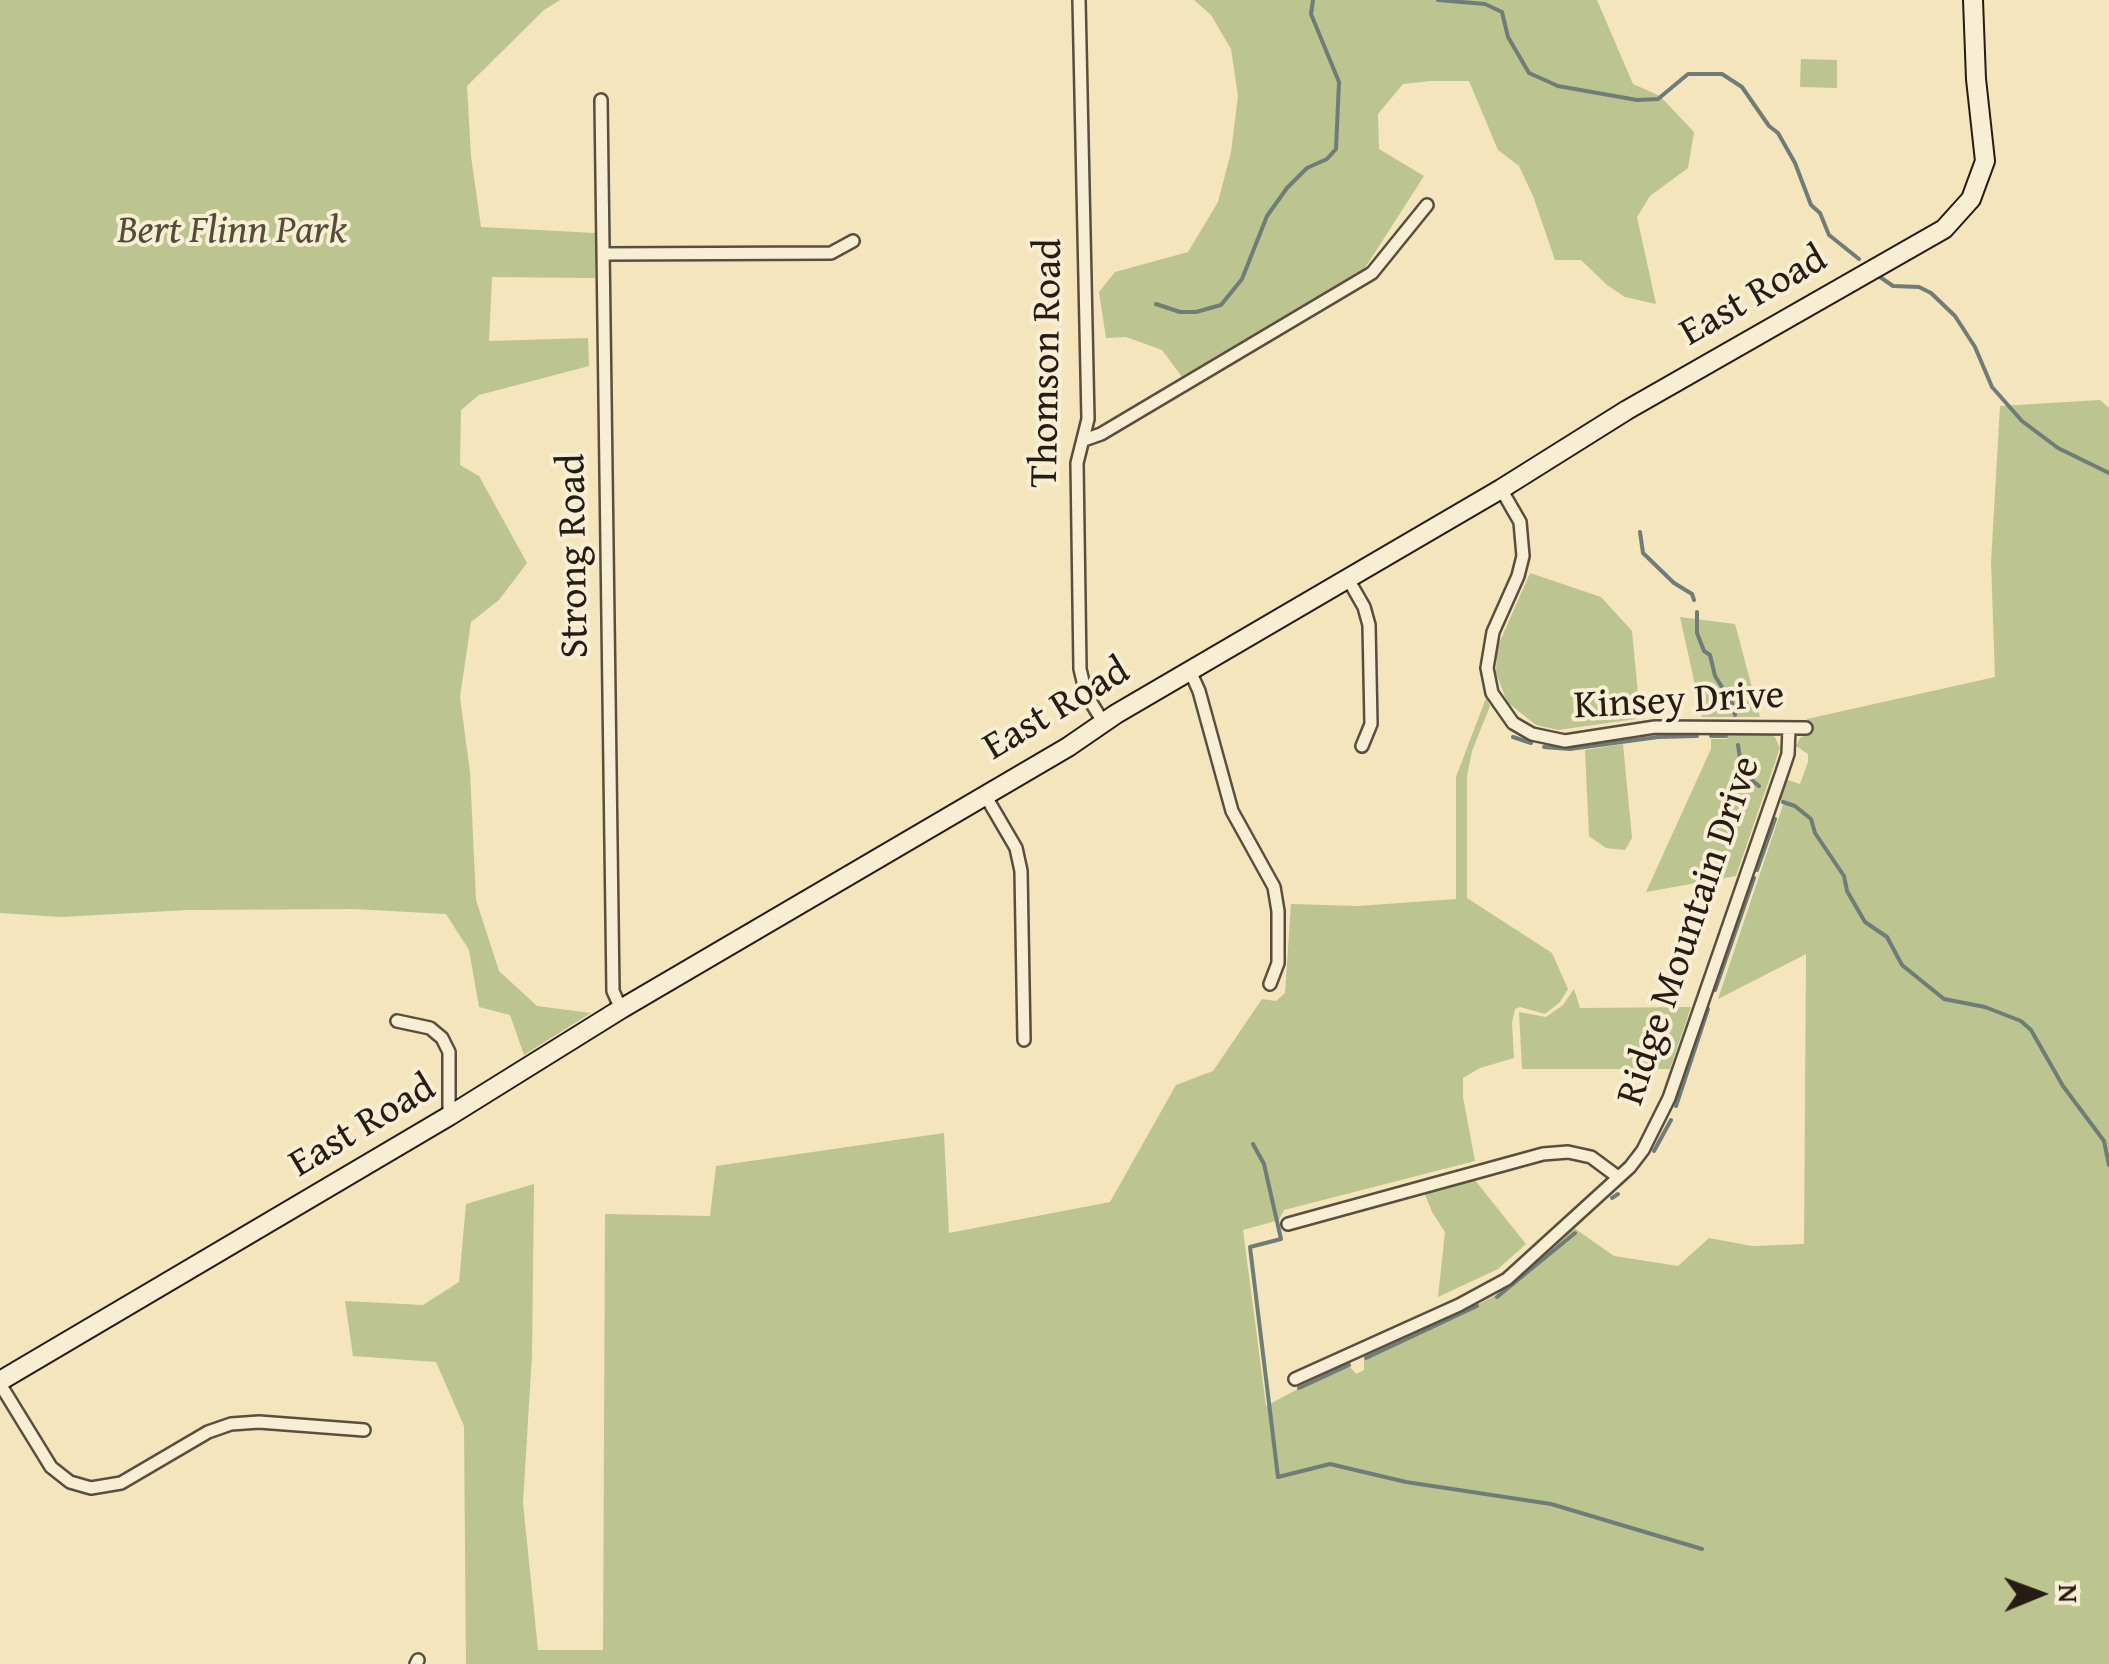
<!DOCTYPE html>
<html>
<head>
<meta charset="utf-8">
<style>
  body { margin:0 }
  #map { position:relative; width:2109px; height:1664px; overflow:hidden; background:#f4e5bd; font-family:"Gentium Book Plus",serif }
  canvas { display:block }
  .north { position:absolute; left:1989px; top:1544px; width:100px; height:100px; -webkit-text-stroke:8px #f8eed4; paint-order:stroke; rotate:89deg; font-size:28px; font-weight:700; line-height:40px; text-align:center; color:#271c14 }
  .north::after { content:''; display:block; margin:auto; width:35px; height:45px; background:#271c14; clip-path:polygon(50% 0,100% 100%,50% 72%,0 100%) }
</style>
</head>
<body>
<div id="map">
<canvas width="2109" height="1664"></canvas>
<div class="north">N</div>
</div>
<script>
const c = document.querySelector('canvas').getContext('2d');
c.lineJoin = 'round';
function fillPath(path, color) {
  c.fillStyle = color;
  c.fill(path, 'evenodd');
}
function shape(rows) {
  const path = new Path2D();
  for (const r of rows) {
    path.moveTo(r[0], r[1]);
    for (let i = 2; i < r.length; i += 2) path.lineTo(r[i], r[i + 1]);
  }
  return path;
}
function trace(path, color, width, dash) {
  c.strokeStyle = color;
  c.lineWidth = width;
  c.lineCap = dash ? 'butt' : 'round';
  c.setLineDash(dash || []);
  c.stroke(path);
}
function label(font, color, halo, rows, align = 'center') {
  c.font = font + ' "Gentium Book Plus",serif';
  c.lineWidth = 8;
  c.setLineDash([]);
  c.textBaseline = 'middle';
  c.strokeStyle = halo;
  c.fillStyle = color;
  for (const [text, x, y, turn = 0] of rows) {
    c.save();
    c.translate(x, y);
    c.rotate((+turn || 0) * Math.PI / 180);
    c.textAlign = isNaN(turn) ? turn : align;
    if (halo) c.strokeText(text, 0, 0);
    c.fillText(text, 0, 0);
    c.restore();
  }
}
fillPath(shape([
  [0,0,570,0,560,0,544,10,467,86,471,156,481,227,595,233,595,278,492,277,489,341,588,338,589,366,479,395,461,410,460,465,479,476,527,563,499,600,471,622,460,697,470,772,476,900,499,971,537,1006,591,1013,524,1055,510,1015,479,1007,469,950,446,914,354,909,188,910,61,917,0,913],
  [1194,0,1597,0,1633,84,1660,96,1694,132,1688,168,1650,196,1637,217,1656,304,1625,297,1607,285,1581,260,1555,260,1533,196,1519,166,1498,150,1469,81,1431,81,1403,84,1378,114,1379,149,1424,176,1365,268,1182,377,1162,350,1126,337,1106,338,1099,292,1115,272,1188,252,1218,202,1231,152,1238,96,1231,49,1211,15],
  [1801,59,1837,60,1837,88,1800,87],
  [2100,400,2109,408,2109,1664,466,1664,464,1426,436,1362,353,1356,345,1301,423,1305,459,1282,466,1204,534,1184,532,1355,523,1503,538,1650,603,1650,605,1214,710,1216,716,1166,944,1133,949,1233,1110,1202,1176,1085,1213,1071,1262,999,1276,1001,1285,993,1291,904,1358,906,1456,899,1456,777,1486,698,1490,706,1472,751,1467,776,1467,898,1552,953,1568,989,1560,1002,1545,1014,1520,1007,1515,1009,1512,1023,1514,1058,1480,1068,1463,1078,1463,1097,1475,1161,1284,1210,1279,1220,1243,1230,1266,1406,1347,1363,1356,1374,1364,1370,1364,1356,1443,1323,1496,1295,1574,1228,1614,1256,1678,1266,1709,1238,1752,1246,1804,1244,1806,954,1718,999,1784,802,1778,799,1785,779,1800,784,1808,762,1808,754,1796,746,1800,738,1807,734,1807,719,1995,677,1991,562,2000,406],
  [1530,573,1601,597,1632,631,1640,715,1636,719,1558,730,1536,725,1507,702,1496,673,1497,648],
  [1680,617,1735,624,1760,717,1702,717],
  [1727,733,1767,733,1775,737,1780,748,1736,876,1646,892,1711,749,1711,739,1727,739],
  [1623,744,1632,838,1625,850,1606,848,1589,836,1585,750],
  [1574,989,1580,1008,1691,1007,1670,1069,1522,1069,1519,1012,1546,1017,1563,1005],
  [1474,1179,1526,1244,1498,1269,1438,1297,1445,1232,1432,1212,1424,1192]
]), '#bcc490');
trace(shape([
  [1438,0,1485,4,1502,12,1508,37,1529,73,1558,86,1637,100,1658,99,1688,74,1722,74,1742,87,1769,126,1778,133,1795,163,1811,205,1820,213,1829,235,1859,259],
  [1880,277,1893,286,1919,287,1931,293,1955,316,1975,347,1992,387,2022,421,2058,448,2109,473],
  [1156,304,1180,312,1196,312,1221,305,1242,279,1267,216,1287,188,1307,168,1327,159,1336,149,1339,82,1311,14,1313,0],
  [1640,532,1643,553,1674,583,1692,594,1694,600],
  [1697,612,1697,633,1704,651,1710,655,1715,676,1732,703,1735,715],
  [1711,736,1726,736],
  [1513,737,1531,743],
  [1738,745,1742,772,1759,786],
  [1544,747,1570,749,1658,737,1697,736],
  [1783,802,1795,806,1811,819,1815,833,1844,876,1847,891,1865,922,1887,937,1902,965,1944,999,1985,1007,2021,1021,2031,1030,2063,1086,2104,1141,2109,1165],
  [1757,870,1775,819],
  [1715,990,1754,878],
  [1676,1106,1708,1009],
  [1253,1144,1264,1164,1281,1239,1250,1247,1278,1477,1330,1464,1406,1482,1551,1504,1702,1549],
  [1654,1151,1671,1120],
  [1612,1198,1618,1194],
  [1497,1297,1575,1233],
  [1366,1358,1477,1306],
  [1299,1388,1349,1365]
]), '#6f7d78', 4);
const minor = shape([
  [1079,0,1088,419,1077,463,1080,669,1086,694,1103,722],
  [601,100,613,991,621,1009],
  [603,254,831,253,853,241],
  [1084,440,1101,434,1372,273,1427,205],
  [1501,489,1520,522,1523,556,1518,576,1493,632,1487,668,1492,693,1513,723,1532,734,1565,741,1655,727,1806,728],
  [1348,579,1364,607,1369,625,1371,724,1362,746],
  [1190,671,1199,691,1232,811,1274,887,1278,911,1278,963,1270,984],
  [985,795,1016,848,1021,871,1024,1040],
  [397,1021,430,1028,442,1038,449,1052,449,1116],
  [1288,1224,1543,1154,1568,1152,1591,1157,1618,1177],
  [1295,1379,1459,1305,1507,1279,1630,1167,1643,1150,1669,1098,1782,772,1788,754,1789,728],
  [0,1384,51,1467,70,1482,91,1488,121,1483,208,1432,231,1424,259,1422,364,1430],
  [416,1664,418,1660]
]);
const secondary = shape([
  [0,1381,449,1116,621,1009,1068,747,1116,714,1501,489,1627,410,1944,229,1971,199,1985,161,1976,79,1973,0]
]);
trace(minor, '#5a4e3e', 16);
trace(secondary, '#271c14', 22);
trace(minor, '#f8eed4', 11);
trace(secondary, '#f8eed4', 18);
label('italic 40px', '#544e39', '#f8eed4', [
  ["Bert Flinn Park",232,232]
]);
label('40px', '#271c14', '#f8eed4', [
  ["East Road",1754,297,-30],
  ["Thomson Road",1048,363,-89],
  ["Strong Road",575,556,-91],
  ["Kinsey Drive",1679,702,-3],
  ["East Road",1057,710,-31],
  ["Ridge Mountain Drive",1690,931,-71],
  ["East Road",363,1127,-31]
]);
</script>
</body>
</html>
